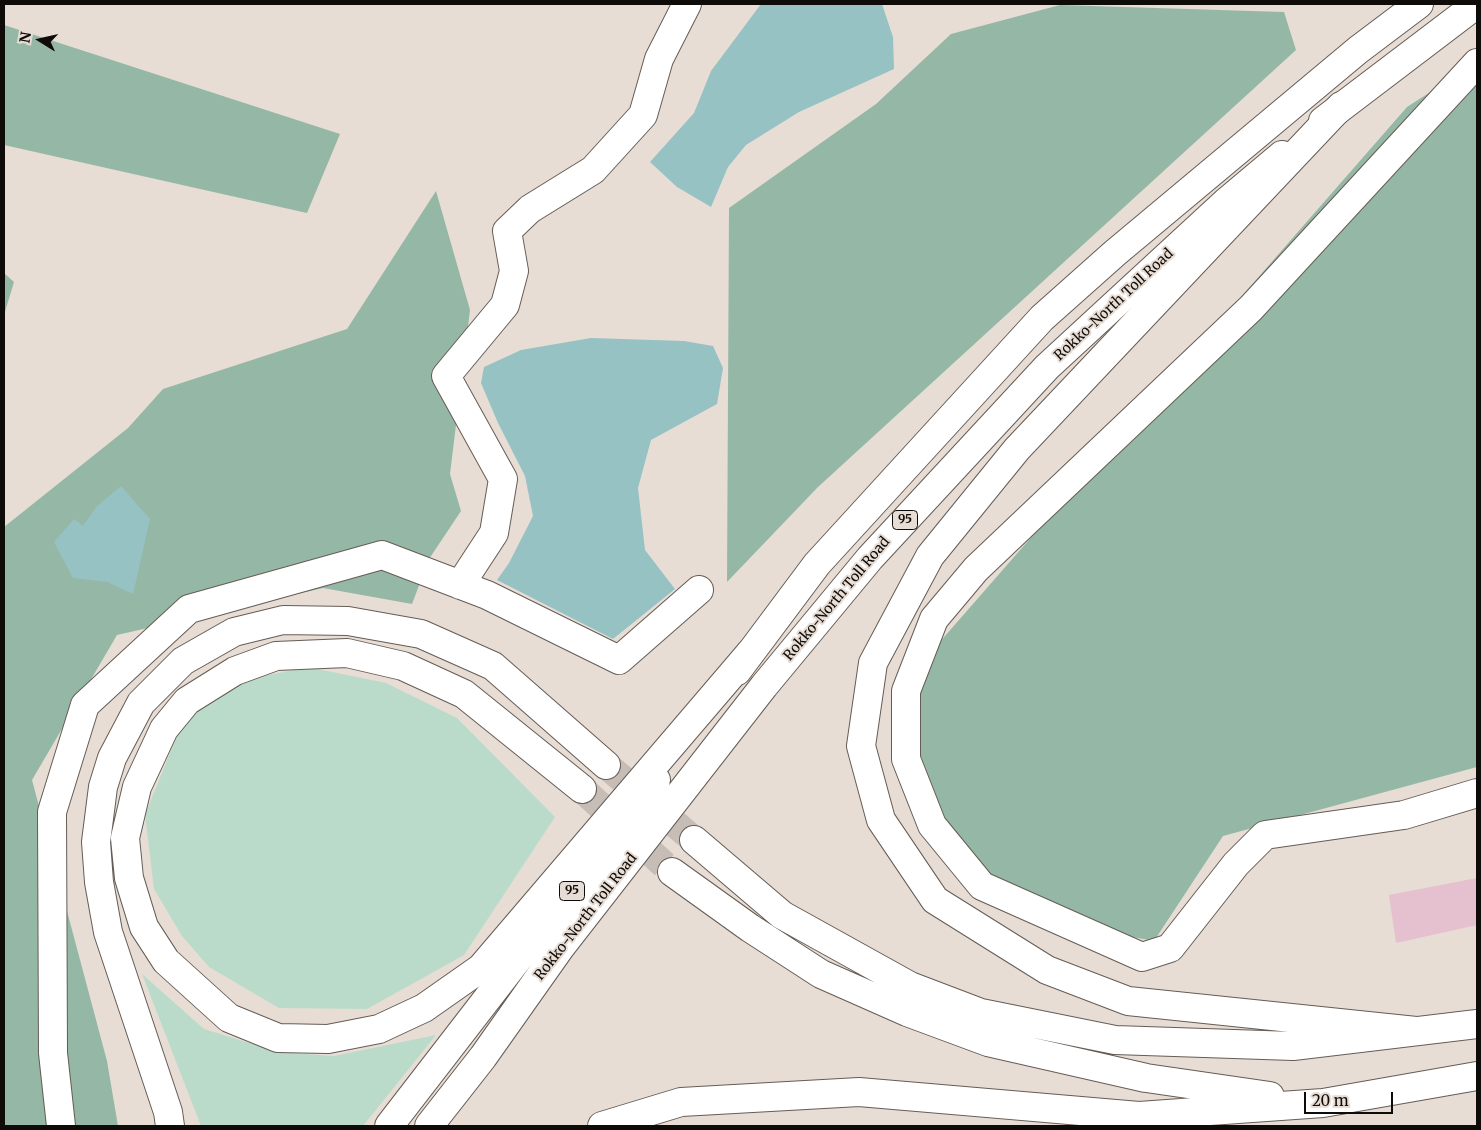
<!DOCTYPE html>
<html>
<head>
<meta charset="utf-8">
<style>
  body { margin:0 }
  #map { position:relative; width:1481px; height:1130px; overflow:hidden; background:#e7ddd5; font-family:Merriweather,serif }
  canvas { display:block }
  .frame { position:absolute; inset:0; border:5px solid #0e0b08; pointer-events:none }
  .north { position:absolute; left:15px; top:15px; width:50px; height:50px; -webkit-text-stroke:4px #e7ddd5; paint-order:stroke; rotate:280deg; font-size:14px; font-weight:700; line-height:20px; text-align:center; color:#0e0b08 }
  .north::after { content:''; display:block; margin:auto; width:18px; height:22px; background:#0e0b08; clip-path:polygon(50% 0,100% 100%,50% 72%,0 100%) }
  .scale { position:absolute; left:1304px; top:1092px; width:89px; height:22px; box-sizing:border-box; border:2px solid #0e0b08; border-top:0; padding-left:6px; font-size:15px; line-height:18px; white-space:nowrap; color:#0e0b08; -webkit-text-stroke:4px #e7ddd5; paint-order:stroke }
</style>
</head>
<body>
<div id="map">
<canvas width="1481" height="1130"></canvas>
<div class="frame"></div>
<div class="north">N</div>
<div class="scale">20 m</div>
</div>
<script>
const c = document.querySelector('canvas').getContext('2d');
c.lineJoin = 'round';
function fillPath(path, color) {
  c.fillStyle = color;
  c.fill(path, 'evenodd');
}
function shape(rows) {
  const path = new Path2D();
  for (const r of rows) {
    path.moveTo(r[0], r[1]);
    for (let i = 2; i < r.length; i += 2) path.lineTo(r[i], r[i + 1]);
  }
  return path;
}
function trace(path, color, width, dash) {
  c.strokeStyle = color;
  c.lineWidth = width;
  c.lineCap = dash ? 'butt' : 'round';
  c.setLineDash(dash || []);
  c.stroke(path);
}
function label(font, color, halo, rows, align = 'center') {
  c.font = font + ' Merriweather,serif';
  c.lineWidth = 4;
  c.setLineDash([]);
  c.textBaseline = 'middle';
  c.strokeStyle = halo;
  c.fillStyle = color;
  for (const [text, x, y, turn = 0] of rows) {
    c.save();
    c.translate(x, y);
    c.rotate((+turn || 0) * Math.PI / 180);
    c.textAlign = isNaN(turn) ? turn : align;
    if (halo) c.strokeText(text, 0, 0);
    c.fillText(text, 0, 0);
    c.restore();
  }
}
fillPath(shape([
  [308,667,386,683,457,718,555,817,464,955,367,1009,279,1008,209,967,182,936,154,889,145,815,182,723,239,681],
  [142,974,204,1029,278,1052,334,1056,436,1035,363,1126,201,1126]
]), '#badbca');
fillPath(shape([
  [1060,5,1284,12,1296,50,818,487,727,582,729,208,876,104,951,34],
  [4,25,340,134,307,213,4,145],
  [1477,62,1477,767,1223,836,1154,941,1027,917,960,860,905,745,931,652,1407,107],
  [436,191,470,310,450,474,461,511,429,559,412,604,323,588,117,635,32,780,107,1061,118,1126,4,1126,4,527,128,428,163,389,347,329],
  [4,273,14,282,4,315]
]), '#94b8a5');
fillPath(shape([
  [761,4,882,4,893,37,894,69,799,112,746,145,728,167,711,207,677,187,650,162,694,113,711,71],
  [591,338,684,341,713,346,723,368,717,404,651,440,638,488,645,550,675,589,613,639,497,580,509,563,533,516,525,476,498,423,481,383,484,367,521,350],
  [121,486,150,519,133,594,107,582,73,578,54,542,74,519,83,526,97,506]
]), '#97c2c3');
fillPath(shape([
  [1477,878,1477,925,1396,943,1389,895]
]), '#e5c0cf');
trace(shape([
  [606,765,694,840],
  [582,789,672,872]
]), '#c6beb6', 28, [28, 14]);
const minor = shape([
  [1477,63,1251,308,976,569,934,619,906,691,906,759,932,825,982,886,1142,957,1170,948,1236,864,1265,835,1404,815,1477,793],
  [460,585,494,533,503,479,446,376,505,305,514,271,507,231,530,209,593,170,643,115,659,59,687,4],
  [61,1126,53,1053,52,812,85,705,189,609,382,555,487,595,619,660,699,590]
]);
const major = shape([
  [1323,121,1477,4],
  [737,671,817,564,1042,318,1115,253,1358,50,1419,4],
  [389,1126,656,780],
  [429,1126,483,1057,560,948,764,686,870,558,1047,367,1226,202,1282,155]
]);
const highway = shape([
  [1341,106,1017,449,930,556,873,663,861,746,881,820,935,900,1047,970,1128,1001,1416,1031],
  [582,789,464,694,403,666,347,653,276,656,235,671,187,701,164,729,137,787,125,838,129,878,144,927,166,961,229,1018,278,1038,328,1039,379,1029,424,1008,481,968,750,653],
  [694,840,782,915,910,986,981,1013,1115,1040,1293,1046,1477,1024],
  [672,872,750,928,821,974,907,1012,988,1042,1146,1078,1270,1096],
  [170,1126,168,1112,108,932,99,882,96,842,103,787,112,758,141,703,183,661,234,632,283,620,348,621,421,634,493,666,606,765],
  [602,1126,681,1102,859,1092,1139,1116,1323,1103,1477,1076]
]);
trace(minor, '#655c55', 30);
trace(major, '#655c55', 30);
trace(highway, '#655c55', 30);
trace(minor, '#fff', 28);
trace(major, '#fff', 28);
trace(highway, '#fff', 28);
for (const [x, y, w] of [
  [905,520,25],
  [572,891,25]
]) {
  const box = new Path2D();
  box.roundRect(x - w / 2, y - 9.5, w, 19, 4);
  c.fillStyle = '#e7ddd5';
  c.fill(box);
  trace(box, '#0e0b08', 1);
}
label('bold 12px', '#0e0b08', null, [
  ["95",905,520],
  ["95",572,891]
]);
label('14px', '#0e0b08', '#e7ddd5', [
  ["Rokko-North Toll Road",1114,305,-43],
  ["Rokko-North Toll Road",837,599,-50],
  ["Rokko-North Toll Road",586,917,-52]
]);
</script>
</body>
</html>
